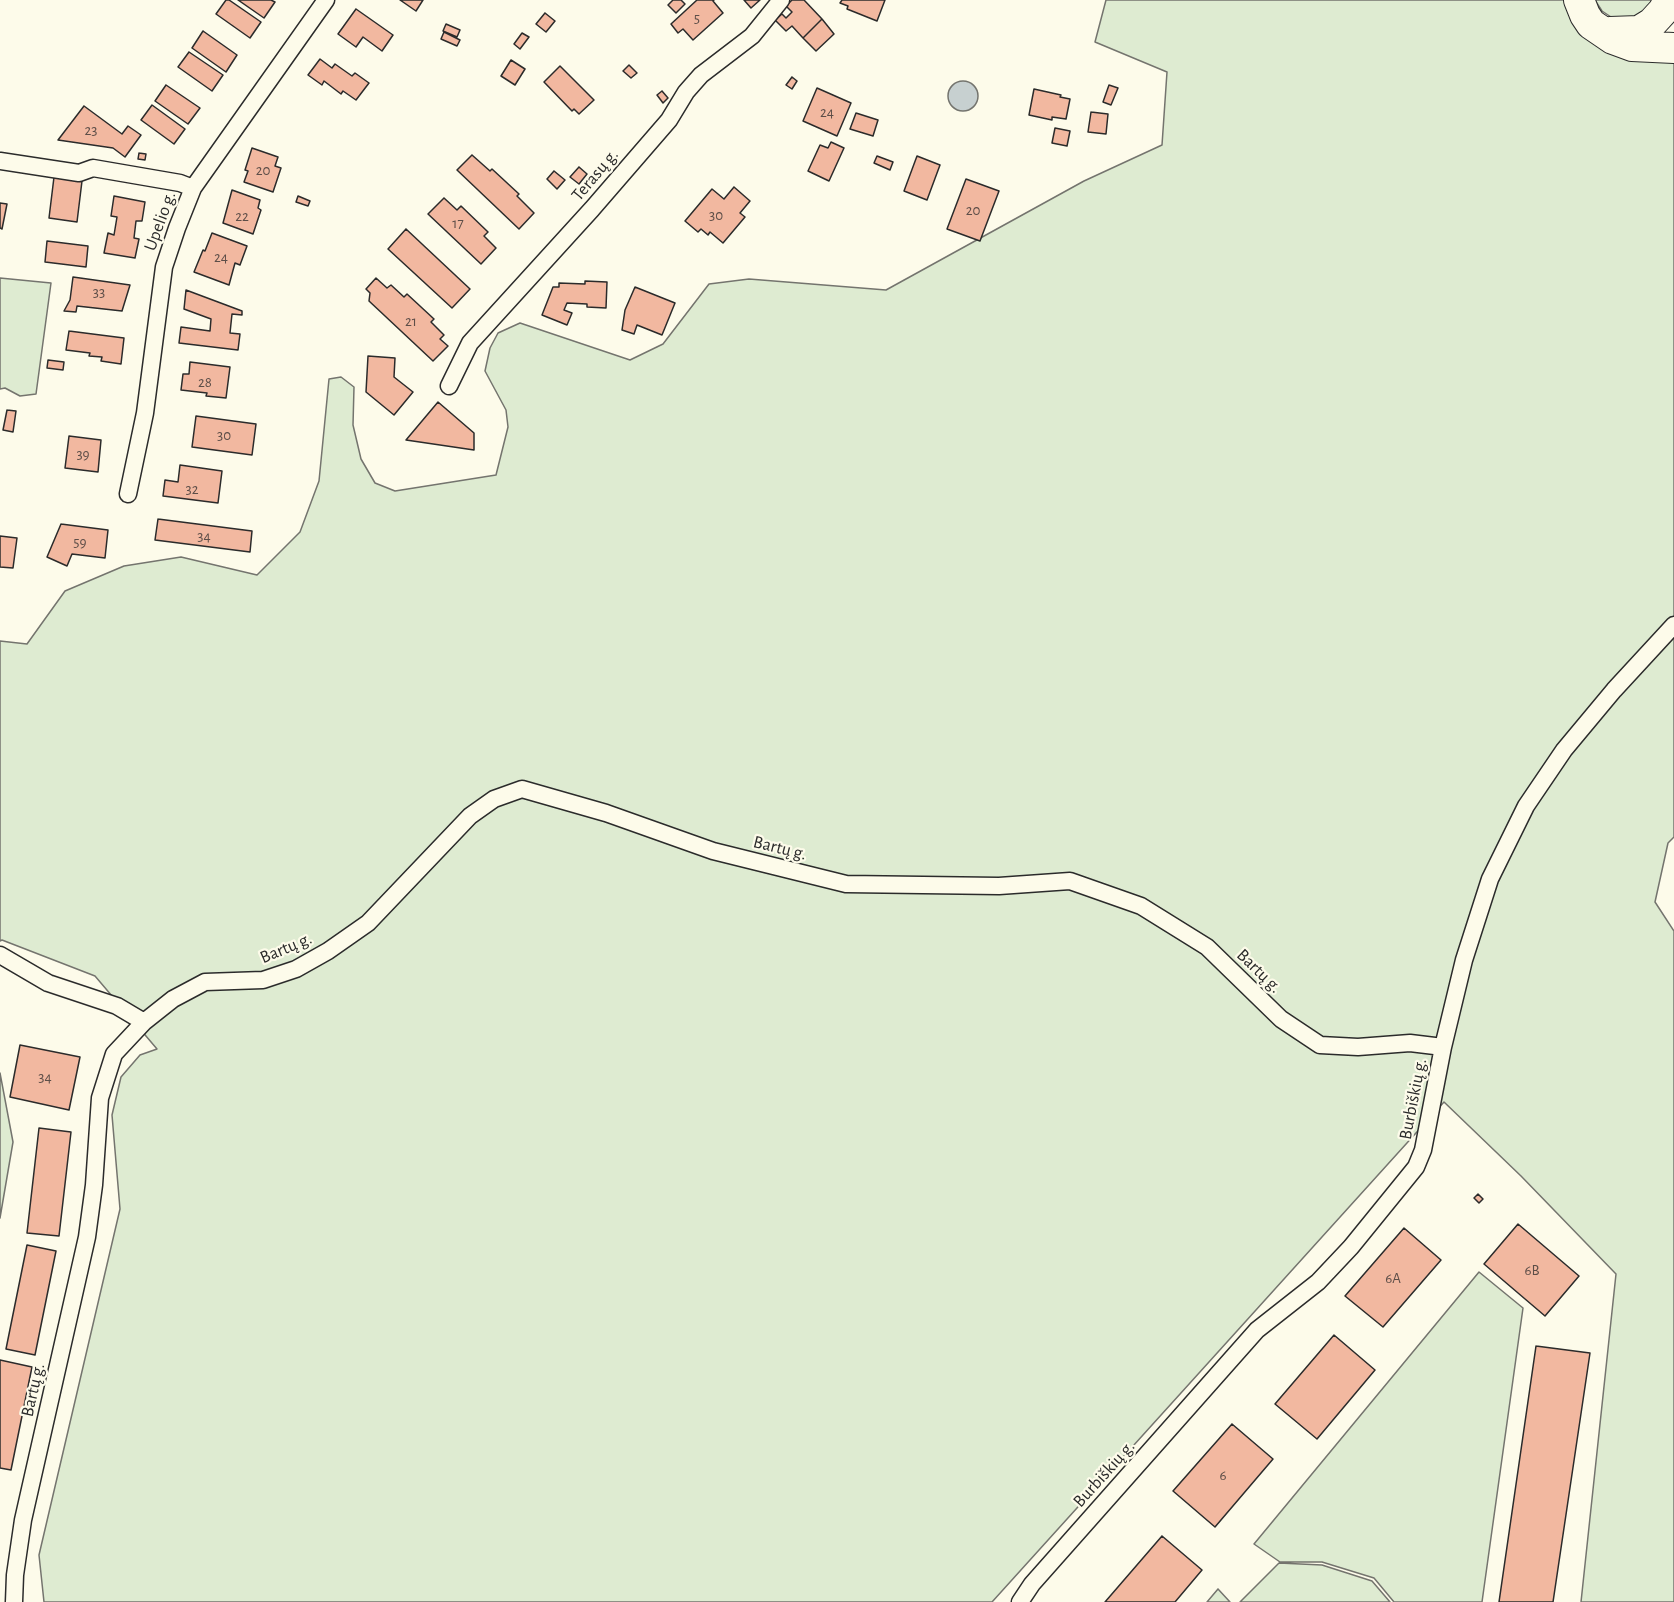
<!DOCTYPE html>
<html>
<head>
<meta charset="utf-8">
<style>
  body { margin:0 }
  canvas { display:block; background:#fdfbea }
</style>
</head>
<body>
<canvas width="1674" height="1602"></canvas>
<script>
const c = document.querySelector('canvas').getContext('2d');
c.lineJoin = 'round';
function fillPath(path, color) {
  c.fillStyle = color;
  c.fill(path, 'evenodd');
}
function shape(rows) {
  const path = new Path2D();
  for (const r of rows) {
    if (r.length === 3) {
      path.moveTo(r[0] + r[2], r[1]);
      path.arc(r[0], r[1], r[2], 0, 2 * Math.PI);
      continue;
    }
    path.moveTo(r[0], r[1]);
    for (let i = 2; i < r.length; i += 2) path.lineTo(r[i], r[i + 1]);
  }
  return path;
}
function trace(path, color, width, dash) {
  c.strokeStyle = color;
  c.lineWidth = width;
  c.lineCap = dash ? 'butt' : 'round';
  c.setLineDash(dash || []);
  c.stroke(path);
}
function label(font, color, halo, rows, align = 'center') {
  c.font = font + ' "Alegreya Sans",sans-serif';
  c.lineWidth = 4.5;
  c.setLineDash([]);
  c.textBaseline = 'middle';
  c.strokeStyle = halo;
  c.fillStyle = color;
  for (const [text, x, y, turn = 0] of rows) {
    c.save();
    c.translate(x, y);
    c.rotate((+turn || 0) * Math.PI / 180);
    c.textAlign = isNaN(turn) ? turn : align;
    if (halo) c.strokeText(text, 0, 0);
    c.fillText(text, 0, 0);
    c.restore();
  }
}
const green = shape([
  [1106,0,1564,0,1571,19,1674,60,1674,837,1668,843,1655,902,1674,931,1674,1602,1581,1602,1616,1274,1521,1176,1444,1102,992,1602,44,1602,39,1555,120,1209,112,1115,121,1077,140,1055,157,1049,95,976,2,940,0,941,0,641,27,644,65,591,124,566,181,557,257,575,300,532,319,481,329,379,341,377,354,387,353,425,361,459,375,483,395,491,496,475,508,427,506,410,485,371,490,348,498,333,520,323,630,360,663,344,709,284,749,279,886,290,1084,181,1162,145,1167,72,1095,42,1106,0],
  [1595,0,1663,0,1646,18,1611,17,1602,11,1595,0],
  [0,278,51,283,36,394,20,396,5,388,0,389,0,278],
  [0,1073,13,1142,0,1218,0,1073],
  [1479,1272,1523,1308,1482,1602,1394,1602,1374,1578,1322,1562,1280,1562,1254,1544,1479,1272],
  [1279,1563,1322,1565,1372,1581,1390,1602,1240,1602,1279,1563],
  [1218,1589,1230,1602,1207,1602,1218,1589]
]);
fillPath(green, '#deebd1');
trace(green, '#74746e', 1.5);
const water = shape([
  [963,96,15]
]);
fillPath(water, '#c7d0d0');
trace(water, '#74746e', 1.5);
const building = shape([
  [226,0,229,0,261,22,250,38,216,14,226,0],
  [238,0,271,0,275,2,264,18,238,0],
  [400,0,423,0,416,11,400,0],
  [673,0,681,0,685,4,676,13,668,5,673,0],
  [697,0,714,0,713,1,723,13,693,40,683,29,678,33,671,24,697,0],
  [744,0,760,0,751,8,744,0],
  [792,0,804,0,822,19,803,38,792,26,786,31,775,20,782,14,786,18,792,12,786,6,792,0],
  [842,0,885,0,877,21,847,9,848,6,840,3,842,0],
  [356,9,393,35,382,51,363,37,356,47,338,34,356,9],
  [545,13,555,21,546,32,536,24,545,13],
  [822,19,834,34,816,51,803,38,822,19],
  [446,24,460,30,457,37,443,31,446,24],
  [203,31,237,55,226,72,192,48,203,31],
  [444,32,460,40,457,46,441,39,444,32],
  [522,33,529,37,520,49,514,44,522,33],
  [189,52,223,75,212,91,178,67,189,52],
  [320,59,332,68,335,64,352,76,355,73,369,83,356,100,343,91,341,94,324,81,322,85,308,75,320,59],
  [511,60,525,69,515,85,501,76,511,60],
  [629,65,637,73,631,78,623,71,629,65],
  [560,66,594,100,579,114,574,109,572,111,544,82,560,66],
  [792,77,797,81,792,89,786,85,792,77],
  [166,85,200,108,188,124,155,101,166,85],
  [1109,85,1118,88,1111,105,1103,102,1109,85],
  [817,88,851,103,837,136,803,121,817,88],
  [1034,89,1061,95,1060,97,1070,99,1066,119,1052,117,1052,120,1029,115,1034,89],
  [662,91,668,98,663,103,657,95,662,91],
  [152,105,185,129,174,144,141,120,152,105],
  [84,106,122,134,128,126,141,135,125,157,113,148,58,140,84,106],
  [1091,112,1108,114,1106,134,1088,132,1091,112],
  [856,113,878,120,873,136,850,129,856,113],
  [1055,128,1070,131,1067,146,1052,143,1055,128],
  [831,142,844,148,829,181,808,171,820,145,828,148,831,142],
  [252,148,278,157,275,166,281,168,273,192,244,182,248,171,245,170,252,148],
  [139,153,146,154,145,160,138,159,139,153],
  [472,155,490,171,492,169,519,194,517,196,534,213,519,229,457,170,472,155],
  [877,156,893,162,890,170,874,163,877,156],
  [917,156,940,165,927,200,904,191,917,156],
  [579,167,587,174,579,184,570,177,579,167],
  [554,171,565,180,557,189,547,179,554,171],
  [54,177,82,181,77,222,49,218,54,177],
  [966,179,999,191,980,241,947,229,966,179],
  [734,187,750,201,740,213,745,217,723,243,710,232,708,235,701,229,698,232,685,221,712,189,724,199,734,187],
  [232,190,260,200,258,208,261,210,253,234,223,223,232,190],
  [114,196,145,202,142,221,136,221,134,238,139,239,135,258,104,253,108,233,114,235,117,217,111,216,114,196],
  [298,196,310,201,308,206,296,202,298,196],
  [444,198,457,210,461,206,488,232,484,236,496,248,481,264,428,214,444,198],
  [0,203,7,204,2,229,0,228,0,203],
  [406,229,470,289,452,308,388,249,406,229],
  [212,233,247,246,240,265,235,263,229,285,194,272,203,250,205,251,212,233],
  [47,241,88,246,86,267,45,262,47,241],
  [73,277,130,285,122,311,77,306,76,312,64,311,70,300,73,277],
  [376,278,387,288,391,285,404,297,407,294,434,319,431,322,444,335,440,339,448,346,433,361,369,301,370,293,366,289,376,278],
  [585,281,607,282,606,308,587,307,587,304,567,303,564,310,572,313,567,325,542,315,553,287,559,287,559,283,585,284,585,281],
  [635,287,675,303,662,335,637,325,634,334,622,330,625,310,635,287],
  [186,290,242,311,242,315,232,314,230,333,240,334,238,350,179,343,181,327,210,331,211,319,184,309,186,290],
  [69,331,124,338,121,364,101,361,102,357,89,356,90,353,66,350,69,331],
  [368,356,395,358,394,377,413,392,394,415,366,392,368,356],
  [48,360,64,362,63,370,47,368,48,360],
  [190,362,230,367,226,398,206,396,207,393,181,390,183,374,189,374,190,362],
  [438,402,474,433,474,450,406,440,438,402],
  [7,410,16,411,13,432,3,430,7,410],
  [196,416,256,424,252,455,192,447,196,416],
  [69,436,101,440,98,472,65,468,69,436],
  [180,465,222,471,218,503,163,496,165,480,178,482,180,465],
  [158,519,252,531,250,552,155,540,158,519],
  [61,524,108,530,105,558,72,554,67,566,47,557,61,524],
  [0,536,17,538,13,568,0,567,0,536],
  [20,1045,80,1057,69,1110,10,1097,20,1045],
  [39,1128,71,1132,59,1236,27,1233,39,1128],
  [1478,1194,1483,1199,1479,1203,1474,1198,1478,1194],
  [1518,1224,1579,1276,1545,1316,1484,1264,1518,1224],
  [1404,1228,1441,1260,1383,1327,1345,1296,1404,1228],
  [27,1245,56,1251,35,1355,6,1349,27,1245],
  [1334,1335,1375,1370,1317,1439,1275,1404,1334,1335],
  [1536,1346,1590,1353,1553,1602,1499,1602,1536,1346],
  [0,1360,32,1367,11,1470,0,1468,0,1360],
  [1232,1424,1273,1459,1215,1527,1173,1491,1232,1424],
  [1162,1536,1202,1570,1175,1602,1105,1602,1162,1536]
]);
fillPath(building, '#f2b8a0');
trace(building, '#2b2b2b', 1.5);
const street = shape([
  [0,161,79,173,93,168,180,183,193,188],
  [449,386,470,343,592,209,669,120,686,92,701,75,752,36,781,0],
  [128,494,145,413,164,267,177,228,193,188,326,0],
  [0,955,48,983,117,1006,144,1022],
  [14,1602,15,1575,23,1520,87,1237,94,1185,100,1098,114,1054,144,1022,173,999,205,982,263,980,296,969,328,951,368,923,470,816,494,799,522,789,606,813,713,851,846,884,999,886,1070,881,1141,906,1207,947,1281,1019,1320,1045,1358,1047,1410,1043,1443,1047],
  [1020,1602,1032,1584,1257,1330,1318,1282,1351,1247,1416,1167,1423,1150,1443,1047,1464,960,1490,879,1526,806,1564,750,1614,690,1674,625]
]);
const highway = shape([
  [1579,0,1585,15,1591,24,1613,39,1632,46,1674,48],
  [1610,32,1639,31,1652,23,1663,11,1669,0]
]);
trace(street, '#2b2b2b', 19);
trace(highway, '#2b2b2b', 32);
trace(street, '#fdfbea', 16);
trace(highway, '#fdfbea', 30);
label('15px', '#5d4e48', null, [
  ["5",697,18],
  ["24",827,112],
  ["23",91,130],
  ["20",263,170],
  ["20",973,210],
  ["30",716,215],
  ["22",242,216],
  ["17",458,223],
  ["24",221,257],
  ["33",99,292],
  ["21",411,321],
  ["28",205,382],
  ["30",224,435],
  ["39",83,454],
  ["32",192,489],
  ["34",204,536],
  ["59",80,542],
  ["34",45,1077],
  ["6B",1532,1270],
  ["6A",1393,1278],
  ["6",1223,1475]
]);
label('18px', '#2b2b2b', '#fdfbea', [
  ["Terasų g.",595,175,-50],
  ["Upelio g.",160,221,-70],
  ["Bartų g.",780,848,14],
  ["Bartų g.",286,948,-23],
  ["Bartų g.",1259,971,44],
  ["Burbiškių g.",1413,1099,-79],
  ["Bartų g.",33,1390,-77],
  ["Burbiškių g.",1104,1474,-48]
]);
</script>
</body>
</html>
